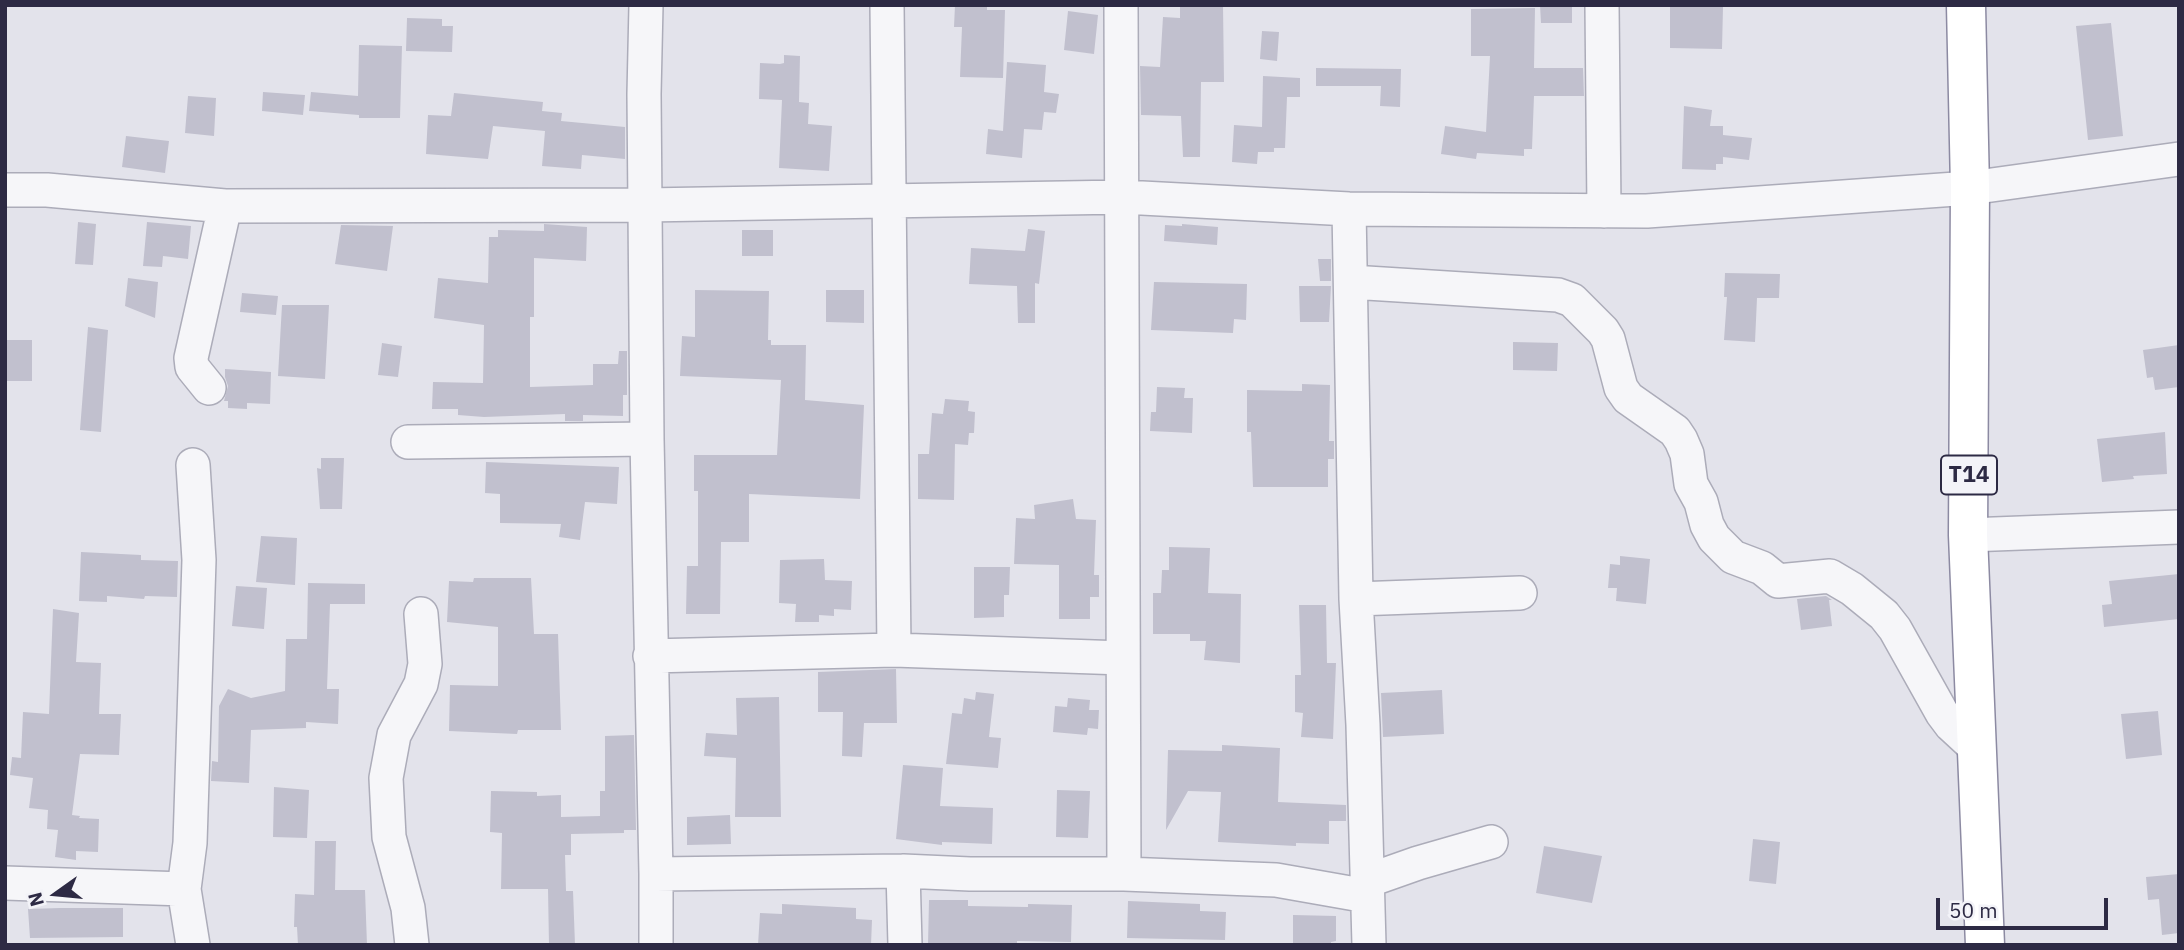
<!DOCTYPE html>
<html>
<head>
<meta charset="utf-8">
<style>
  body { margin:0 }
  #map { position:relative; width:2184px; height:950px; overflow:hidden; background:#e3e3eb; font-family:"IBM Plex Sans",sans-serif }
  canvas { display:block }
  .frame { position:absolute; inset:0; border:7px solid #2d2a44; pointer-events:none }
  .north { position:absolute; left:21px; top:859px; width:70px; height:70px; -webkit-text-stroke:5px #f3f3f8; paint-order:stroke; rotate:255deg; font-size:19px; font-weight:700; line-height:28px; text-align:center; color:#2d2a44 }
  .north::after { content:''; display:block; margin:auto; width:24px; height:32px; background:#2d2a44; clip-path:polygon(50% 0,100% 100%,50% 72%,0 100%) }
  .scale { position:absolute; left:1936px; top:898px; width:172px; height:32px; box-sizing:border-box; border:4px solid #2d2a44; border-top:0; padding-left:9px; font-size:21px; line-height:24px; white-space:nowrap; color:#2d2a44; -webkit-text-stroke:5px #f3f3f8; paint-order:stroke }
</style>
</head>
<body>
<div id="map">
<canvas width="2184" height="950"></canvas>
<div class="frame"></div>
<div class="north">N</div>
<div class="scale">50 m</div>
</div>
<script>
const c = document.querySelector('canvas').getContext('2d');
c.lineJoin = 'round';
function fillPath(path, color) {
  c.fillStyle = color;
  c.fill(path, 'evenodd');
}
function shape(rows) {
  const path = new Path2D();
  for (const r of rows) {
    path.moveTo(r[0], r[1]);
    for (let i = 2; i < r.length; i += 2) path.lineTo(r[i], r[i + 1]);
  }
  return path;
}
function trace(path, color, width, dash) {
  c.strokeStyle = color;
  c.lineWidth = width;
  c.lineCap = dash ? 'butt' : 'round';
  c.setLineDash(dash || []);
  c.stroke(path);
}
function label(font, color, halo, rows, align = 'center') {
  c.font = font + ' "IBM Plex Sans",sans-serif';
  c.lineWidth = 6;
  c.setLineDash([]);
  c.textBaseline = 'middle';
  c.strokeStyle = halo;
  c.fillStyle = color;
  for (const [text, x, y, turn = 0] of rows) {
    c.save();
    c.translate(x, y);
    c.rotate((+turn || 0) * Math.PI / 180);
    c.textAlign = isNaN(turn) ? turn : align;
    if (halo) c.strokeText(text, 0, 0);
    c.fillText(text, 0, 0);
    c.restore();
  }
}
fillPath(shape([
  [955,5,987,5,987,10,1005,10,1003,78,960,77,962,27,954,27],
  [1180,5,1223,5,1224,82,1201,82,1200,157,1183,157,1181,116,1141,115,1140,66,1160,67,1163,17,1180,18],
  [1540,5,1572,5,1572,23,1541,23],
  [1670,6,1723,7,1722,49,1670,48],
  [1535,8,1534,68,1583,68,1584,96,1534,96,1532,149,1524,149,1524,156,1477,153,1476,159,1441,154,1445,126,1486,132,1490,56,1471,56,1471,9],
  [1068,11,1098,15,1094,54,1064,50],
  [407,18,442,19,442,26,453,26,452,52,406,51],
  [2111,23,2123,136,2088,140,2076,26],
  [1262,31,1279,32,1277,61,1260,59],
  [359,45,402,46,400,118,359,118,359,115,309,111,311,92,358,96],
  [784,55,800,56,799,102,809,103,808,124,832,126,829,171,779,168,782,100,759,99,760,63,780,64,784,63],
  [1007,62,1046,65,1044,92,1059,94,1056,113,1044,112,1042,130,1024,129,1022,158,986,154,988,129,1003,131],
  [1316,68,1401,69,1400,107,1380,106,1381,86,1316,86],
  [1263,76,1300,78,1300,97,1287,97,1285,148,1274,148,1274,152,1258,152,1257,164,1232,162,1234,125,1262,127],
  [263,92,305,95,303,115,262,111],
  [454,93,543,102,542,111,562,113,561,121,625,127,625,159,582,155,581,169,542,166,545,131,493,126,488,159,426,154,428,115,451,116],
  [188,96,216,98,214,136,185,133],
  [1684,106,1712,110,1710,126,1723,126,1723,135,1752,138,1749,160,1723,157,1723,164,1716,164,1716,170,1682,169],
  [126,136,169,141,165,173,122,167],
  [78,222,96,224,93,265,75,264],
  [147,222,191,226,188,259,163,256,162,267,143,266],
  [544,224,587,227,586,261,534,258,534,317,530,317,530,387,593,385,593,364,618,364,619,351,627,351,627,395,623,395,623,416,583,415,583,421,565,421,565,414,484,417,458,415,458,409,432,409,433,382,483,383,484,325,434,318,438,278,488,283,489,237,498,237,498,230,544,231],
  [1182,224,1218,227,1217,245,1164,241,1165,225,1182,226],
  [341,225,393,226,387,271,335,264],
  [1028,229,1045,231,1039,284,1035,283,1035,323,1018,323,1017,286,969,284,971,248,1025,251],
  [742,230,773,230,773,256,742,256],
  [1318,259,1331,259,1331,281,1320,281],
  [1725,273,1780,274,1779,298,1757,298,1755,342,1724,340,1727,297,1724,297],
  [128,278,158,282,155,318,125,306],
  [1154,282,1247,284,1246,320,1234,319,1233,333,1151,330],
  [1299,286,1331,286,1329,322,1300,322],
  [695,290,769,291,768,340,771,340,771,345,806,345,805,400,864,405,860,499,749,494,749,542,721,542,720,614,686,614,687,566,698,566,698,491,694,491,694,455,777,455,781,380,680,376,682,336,695,337],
  [826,290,864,290,864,323,826,322],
  [242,293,278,296,276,315,240,312],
  [282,305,329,305,325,379,278,376],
  [88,327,108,330,101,432,80,430],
  [5,340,32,340,32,381,5,381],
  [1513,342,1558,343,1557,371,1513,370],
  [382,343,402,346,398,377,378,375],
  [2179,345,2179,387,2155,390,2153,377,2147,378,2143,350],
  [225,369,271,372,270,404,247,403,247,409,228,408,228,401,224,401,228,386,225,377],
  [1302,384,1330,385,1329,441,1334,441,1334,459,1328,459,1328,487,1253,487,1251,432,1247,432,1247,390,1302,391],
  [1157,387,1185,388,1184,398,1193,398,1192,433,1150,431,1151,412,1156,412],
  [945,399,969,401,968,411,975,412,974,433,969,433,968,445,955,444,954,500,918,499,918,454,929,454,932,413,943,414],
  [2165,432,2167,474,2133,476,2134,479,2102,482,2097,439],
  [321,458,344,458,342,509,320,509,317,468,321,469],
  [486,462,619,467,617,504,585,502,580,540,559,537,561,524,500,523,500,494,485,493],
  [1073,499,1076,519,1096,520,1094,575,1099,575,1099,597,1090,597,1090,619,1059,619,1059,565,1014,564,1016,518,1035,519,1034,505],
  [261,536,297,538,295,585,256,582],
  [1169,547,1210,548,1208,593,1241,594,1240,663,1204,660,1206,641,1190,641,1190,634,1153,634,1153,593,1161,593,1162,570,1169,570],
  [81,552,141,555,141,560,178,561,177,597,145,596,144,599,107,596,107,602,79,601],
  [1620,556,1650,559,1646,604,1616,601,1617,588,1608,588,1610,564,1620,565],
  [824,559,825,580,852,581,851,610,834,609,834,616,819,615,819,622,795,622,796,604,779,603,780,560],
  [974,567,1010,567,1009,595,1004,595,1004,617,974,618],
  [2179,574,2179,619,2104,627,2102,605,2112,604,2109,581],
  [474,578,531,578,534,634,558,634,561,730,518,730,517,734,449,731,450,685,498,686,498,627,447,622,449,581,473,582],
  [308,583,365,584,365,604,330,604,327,689,339,689,338,724,306,722,306,728,251,730,249,783,211,781,212,761,218,762,219,706,228,689,251,698,285,691,286,639,307,639],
  [236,586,267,588,264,629,232,626],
  [1826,596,1832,600,1829,600,1832,626,1801,630,1797,599],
  [1299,605,1326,605,1327,663,1336,663,1333,739,1301,737,1303,713,1295,712,1295,675,1301,675],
  [53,609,79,613,76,662,101,663,99,714,121,714,119,755,80,754,72,815,80,816,79,818,99,819,98,852,76,851,76,860,55,857,58,830,47,829,48,810,29,808,33,778,10,775,12,757,21,758,23,712,49,714],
  [896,669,897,723,864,723,862,757,842,756,843,712,818,712,818,672],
  [1442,690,1444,734,1383,737,1381,693],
  [976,692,994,694,989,737,1001,738,998,768,946,764,952,713,962,714,964,698,975,700],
  [779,697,781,817,735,817,736,758,704,756,706,733,737,735,736,698],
  [1068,698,1090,700,1089,710,1099,710,1098,729,1088,728,1087,735,1053,732,1055,706,1067,707],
  [2158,711,2162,755,2126,759,2121,714],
  [634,735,636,830,624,830,624,833,571,834,571,855,565,855,566,891,573,891,575,945,549,945,548,889,501,889,502,833,490,832,491,791,537,792,537,796,561,795,561,817,600,816,600,791,605,791,605,736],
  [1222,745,1280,748,1278,802,1346,805,1346,821,1329,821,1329,844,1296,843,1296,846,1218,842,1221,792,1188,791,1166,830,1168,750,1222,751],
  [903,765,943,768,940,806,993,808,992,844,942,842,942,845,896,839],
  [274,787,309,790,307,838,273,837],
  [1057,790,1090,791,1088,838,1056,837],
  [730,815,731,844,687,845,687,817],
  [1753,839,1780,842,1776,884,1749,881],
  [315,841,336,841,335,890,365,890,367,945,298,945,297,927,294,927,295,894,314,895],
  [1544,846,1602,856,1592,903,1536,893],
  [2179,874,2179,933,2162,935,2159,899,2148,900,2146,877],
  [929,900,968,900,968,906,1028,907,1028,904,1072,905,1071,942,1017,941,1017,945,928,945],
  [1128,901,1200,904,1200,911,1226,912,1225,940,1127,938],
  [782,904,856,908,856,919,872,920,871,945,758,945,760,913,782,914],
  [60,908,123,908,123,937,30,938,28,909],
  [1293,915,1336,916,1336,941,1331,942,1331,945,1293,945]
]), '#c1c0ce');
const minor = shape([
  [646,5,644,94,647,439,656,874,656,945],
  [887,5,894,650],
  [1121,5,1124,874],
  [1602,5,1604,211],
  [5,190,47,190,225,206,645,205,1123,197,1349,209,1647,211,1970,188,2179,159],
  [1349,209,1356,599,1363,725,1369,945],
  [1351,282,1558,295,1572,300,1603,331,1608,339,1621,388,1628,398,1675,431,1681,440,1687,454,1691,484,1701,502,1707,525,1714,538,1733,557,1762,568,1778,581,1830,576,1852,589,1884,615,1895,629,1942,713,1951,725,1977,749],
  [209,388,192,367,191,358,225,206],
  [408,442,647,439],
  [1968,535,2179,527],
  [1356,599,1520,593],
  [650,656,894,650,1123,658],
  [903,871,905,945],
  [656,874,903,871,970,874,1124,874,1276,880,1367,896],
  [1367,881,1418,863,1491,842],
  [5,883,184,889],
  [193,945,184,889,190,843,199,560,193,465],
  [412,945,408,908,389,837,386,778,394,735,421,684,425,664,421,614]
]);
const highway = shape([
  [1966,5,1970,188,1968,535,1985,945]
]);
trace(minor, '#acacb9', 36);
trace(highway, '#8c8aa2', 41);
trace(minor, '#f6f6f9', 33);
trace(highway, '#fff', 38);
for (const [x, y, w] of [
  [1969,475,56]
]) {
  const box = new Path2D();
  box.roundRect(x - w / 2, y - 19.5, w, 39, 5);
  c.fillStyle = '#f3f3f8';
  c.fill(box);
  trace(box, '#2d2a44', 2);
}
label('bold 23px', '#2d2a44', null, [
  ["T14",1969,475]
]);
</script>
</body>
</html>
